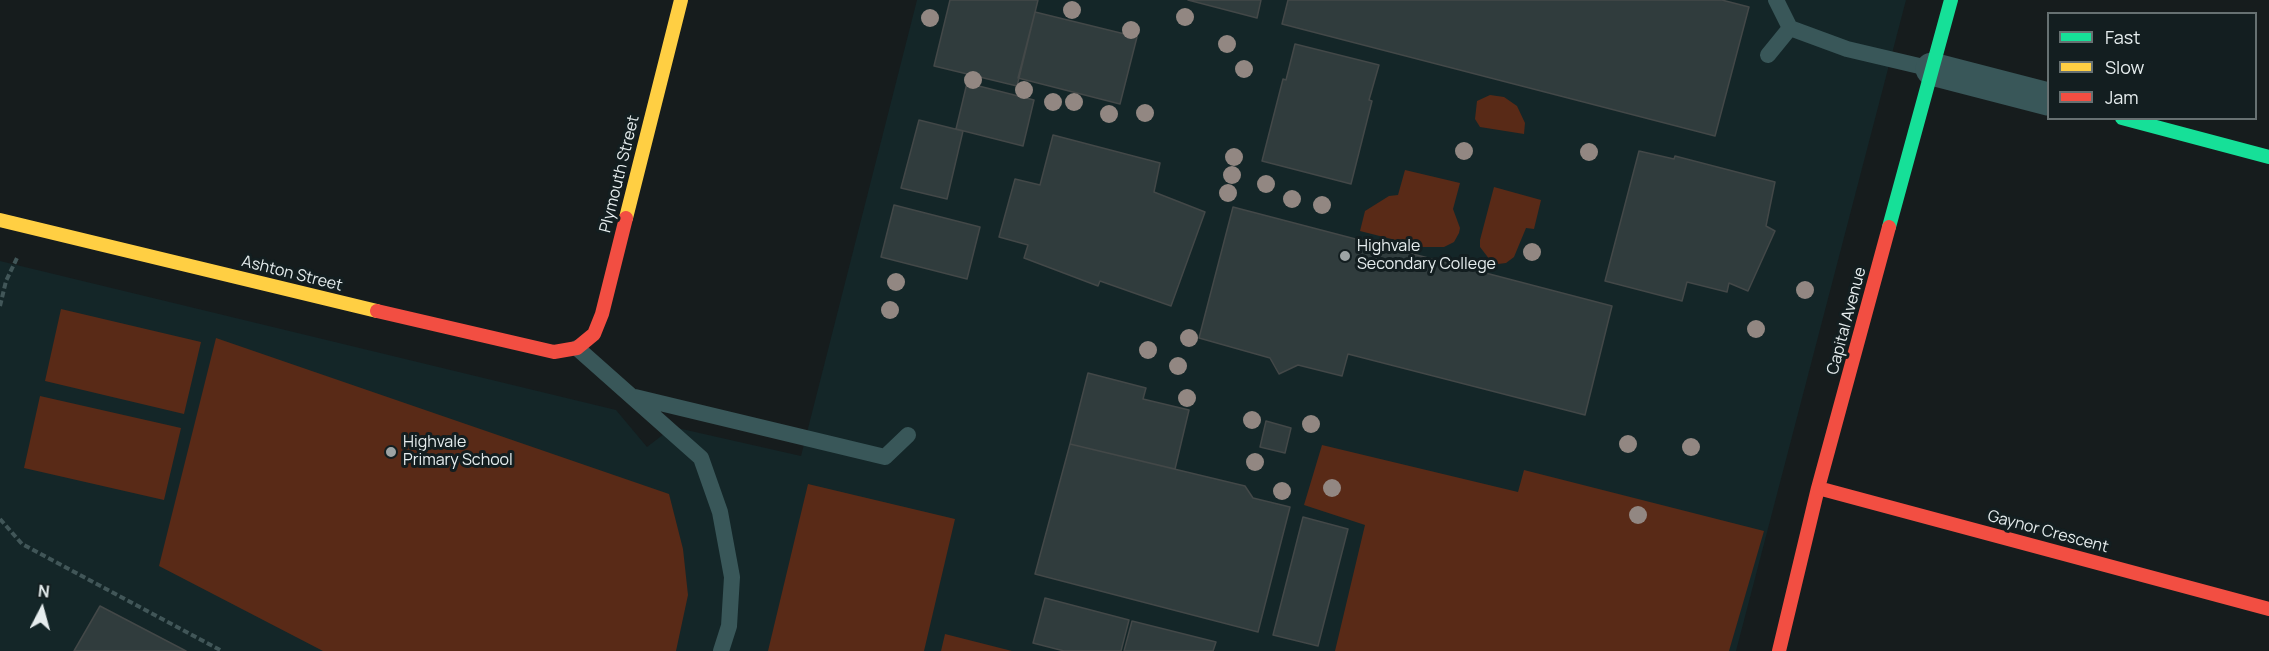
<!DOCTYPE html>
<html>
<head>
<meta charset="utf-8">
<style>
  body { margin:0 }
  #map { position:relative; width:2269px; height:651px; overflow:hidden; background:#161c1d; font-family:Manrope,sans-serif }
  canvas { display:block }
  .legend { position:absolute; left:2047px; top:12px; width:210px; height:108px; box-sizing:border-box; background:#131e20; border:2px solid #677172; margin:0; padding:8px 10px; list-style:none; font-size:18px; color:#e6edee }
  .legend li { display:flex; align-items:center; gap:12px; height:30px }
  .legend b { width:30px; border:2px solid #677172 }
  .north { position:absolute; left:12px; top:579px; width:60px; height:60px; -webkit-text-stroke:4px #131e20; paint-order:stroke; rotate:6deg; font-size:16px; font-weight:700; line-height:24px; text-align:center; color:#e6edee }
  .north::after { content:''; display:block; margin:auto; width:21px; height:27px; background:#e6edee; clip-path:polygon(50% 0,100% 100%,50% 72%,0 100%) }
</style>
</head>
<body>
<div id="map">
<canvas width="2269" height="651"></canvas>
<ul class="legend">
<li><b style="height:8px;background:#16e098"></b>Fast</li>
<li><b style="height:8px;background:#ffcf43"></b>Slow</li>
<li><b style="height:8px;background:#f24e42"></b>Jam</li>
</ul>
<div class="north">N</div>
</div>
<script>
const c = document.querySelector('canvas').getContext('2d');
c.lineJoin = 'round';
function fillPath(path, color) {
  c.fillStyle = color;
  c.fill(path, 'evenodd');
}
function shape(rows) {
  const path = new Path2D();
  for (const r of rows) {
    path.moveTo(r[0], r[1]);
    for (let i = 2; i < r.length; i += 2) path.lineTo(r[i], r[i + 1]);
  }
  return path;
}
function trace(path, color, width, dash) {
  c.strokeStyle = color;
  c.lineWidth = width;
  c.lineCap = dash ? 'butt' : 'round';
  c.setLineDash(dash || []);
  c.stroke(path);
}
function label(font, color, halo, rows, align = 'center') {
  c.font = font + ' Manrope,sans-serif';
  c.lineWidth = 6;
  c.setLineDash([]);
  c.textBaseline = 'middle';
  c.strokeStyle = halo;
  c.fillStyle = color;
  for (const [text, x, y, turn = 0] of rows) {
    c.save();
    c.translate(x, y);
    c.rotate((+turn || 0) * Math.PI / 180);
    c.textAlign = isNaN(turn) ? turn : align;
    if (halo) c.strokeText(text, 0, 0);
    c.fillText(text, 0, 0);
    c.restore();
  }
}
fillPath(shape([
  [917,0,1906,0,1736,651,0,651,0,261,616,410,647,447,673,427,801,456]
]), '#142628');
fillPath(shape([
  [1490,95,1504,97,1517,106,1525,123,1524,134,1480,127,1475,119,1477,101],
  [1405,170,1460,183,1453,209,1460,228,1459,233,1454,242,1444,247,1423,247,1360,231,1365,211,1389,196,1398,195],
  [1494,187,1541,200,1534,229,1526,228,1514,257,1506,263,1498,264,1490,260,1480,247,1480,240],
  [61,309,201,342,184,414,45,381],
  [216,338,669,494,683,549,688,595,676,651,323,651,159,566],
  [40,396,181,428,164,500,24,468],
  [1322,445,1518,492,1524,470,1764,531,1729,651,1335,651,1365,525,1304,505],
  [808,484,955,519,924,651,768,651],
  [945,634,1012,651,941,651]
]), '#592a17');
const building = shape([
  [950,0,1038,0,1017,86,934,66,950,0],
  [1188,0,1261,0,1257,18,1188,0],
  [1288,0,1722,0,1749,7,1715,136,1282,24,1288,0],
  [1035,12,1137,37,1120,104,1018,78,1035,12],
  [1295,44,1379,65,1369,100,1372,101,1351,184,1262,161,1283,79,1286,80,1295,44],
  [967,83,1034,100,1023,146,956,129,967,83],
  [919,120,963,131,947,199,901,188,919,120],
  [1053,135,1160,163,1154,192,1205,212,1171,306,1100,281,1098,286,1024,258,1028,245,999,237,1015,179,1040,185,1053,135],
  [1639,151,1674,159,1675,156,1775,182,1766,226,1775,231,1748,291,1729,283,1727,292,1687,282,1682,301,1605,281,1639,151],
  [894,205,980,227,967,279,881,257,894,205],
  [1233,207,1612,306,1585,415,1348,354,1342,376,1298,365,1279,374,1270,358,1199,338,1233,207],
  [1088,373,1146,388,1143,399,1189,410,1175,469,1070,444,1088,373],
  [1266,421,1291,428,1285,453,1260,447,1266,421],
  [1070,444,1245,486,1253,498,1290,507,1258,632,1035,574,1070,444],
  [1303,517,1348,529,1318,646,1273,635,1303,517],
  [1045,598,1129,620,1121,651,1064,651,1033,643,1045,598],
  [100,606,186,651,74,651,100,606],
  [1132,621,1216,642,1213,651,1124,651,1132,621]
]);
fillPath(building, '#303c3d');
trace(building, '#434848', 1.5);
trace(shape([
  [0,306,6,281,17,258],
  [0,519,22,544,222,651]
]), '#415658', 4, [6, 3]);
trace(shape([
  [1776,0,1790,28,1847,49,1932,69],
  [1768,55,1790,28],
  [577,348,701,458,720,512,732,577,729,626,721,651],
  [635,397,885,457,908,435]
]), '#395759', 16);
trace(shape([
  [1932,69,2048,99]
]), '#395759', 33);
trace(shape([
  [2122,118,2269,157],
  [1889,227,1951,0]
]), '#16e098', 14);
trace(shape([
  [626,218,681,0],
  [0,220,377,311]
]), '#ffcf43', 14);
trace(shape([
  [377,311,554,352,577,348,594,334,602,314,626,218],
  [1818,488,2269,609],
  [1779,651,1818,488,1889,227]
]), '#f24e42', 14);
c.fillStyle = '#928782';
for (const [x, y] of [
  [1072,10],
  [1185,17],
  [930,18],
  [1131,30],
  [1227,44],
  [1244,69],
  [973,80],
  [1024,90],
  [1053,102],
  [1074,102],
  [1145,113],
  [1109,114],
  [1464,151],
  [1589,152],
  [1234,157],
  [1232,175],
  [1266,184],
  [1228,193],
  [1292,199],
  [1322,205],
  [1532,252],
  [896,282],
  [1805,290],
  [890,310],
  [1756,329],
  [1189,338],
  [1148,350],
  [1178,366],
  [1187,398],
  [1252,420],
  [1311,424],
  [1628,444],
  [1691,447],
  [1255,462],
  [1332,488],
  [1282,491],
  [1638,515]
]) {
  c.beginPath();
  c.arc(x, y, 9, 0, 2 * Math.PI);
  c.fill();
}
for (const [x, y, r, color] of [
  [1345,256,6,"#9da4a5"],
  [391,452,6,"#9da4a5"]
]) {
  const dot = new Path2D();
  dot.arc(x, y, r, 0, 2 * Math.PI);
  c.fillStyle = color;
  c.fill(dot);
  trace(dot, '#131e20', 2);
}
label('16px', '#e6edee', '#131e20', [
  ["Plymouth Street",620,174,-76],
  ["Ashton Street",292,274,14],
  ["Capital Avenue",1847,321,-75],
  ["Gaynor Crescent",2048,532,15]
]);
label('16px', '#e6edee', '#131e20', [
  ["Highvale",1357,247],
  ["Secondary College",1357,265],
  ["Highvale",403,443],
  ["Primary School",403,461]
], 'left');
</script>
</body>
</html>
